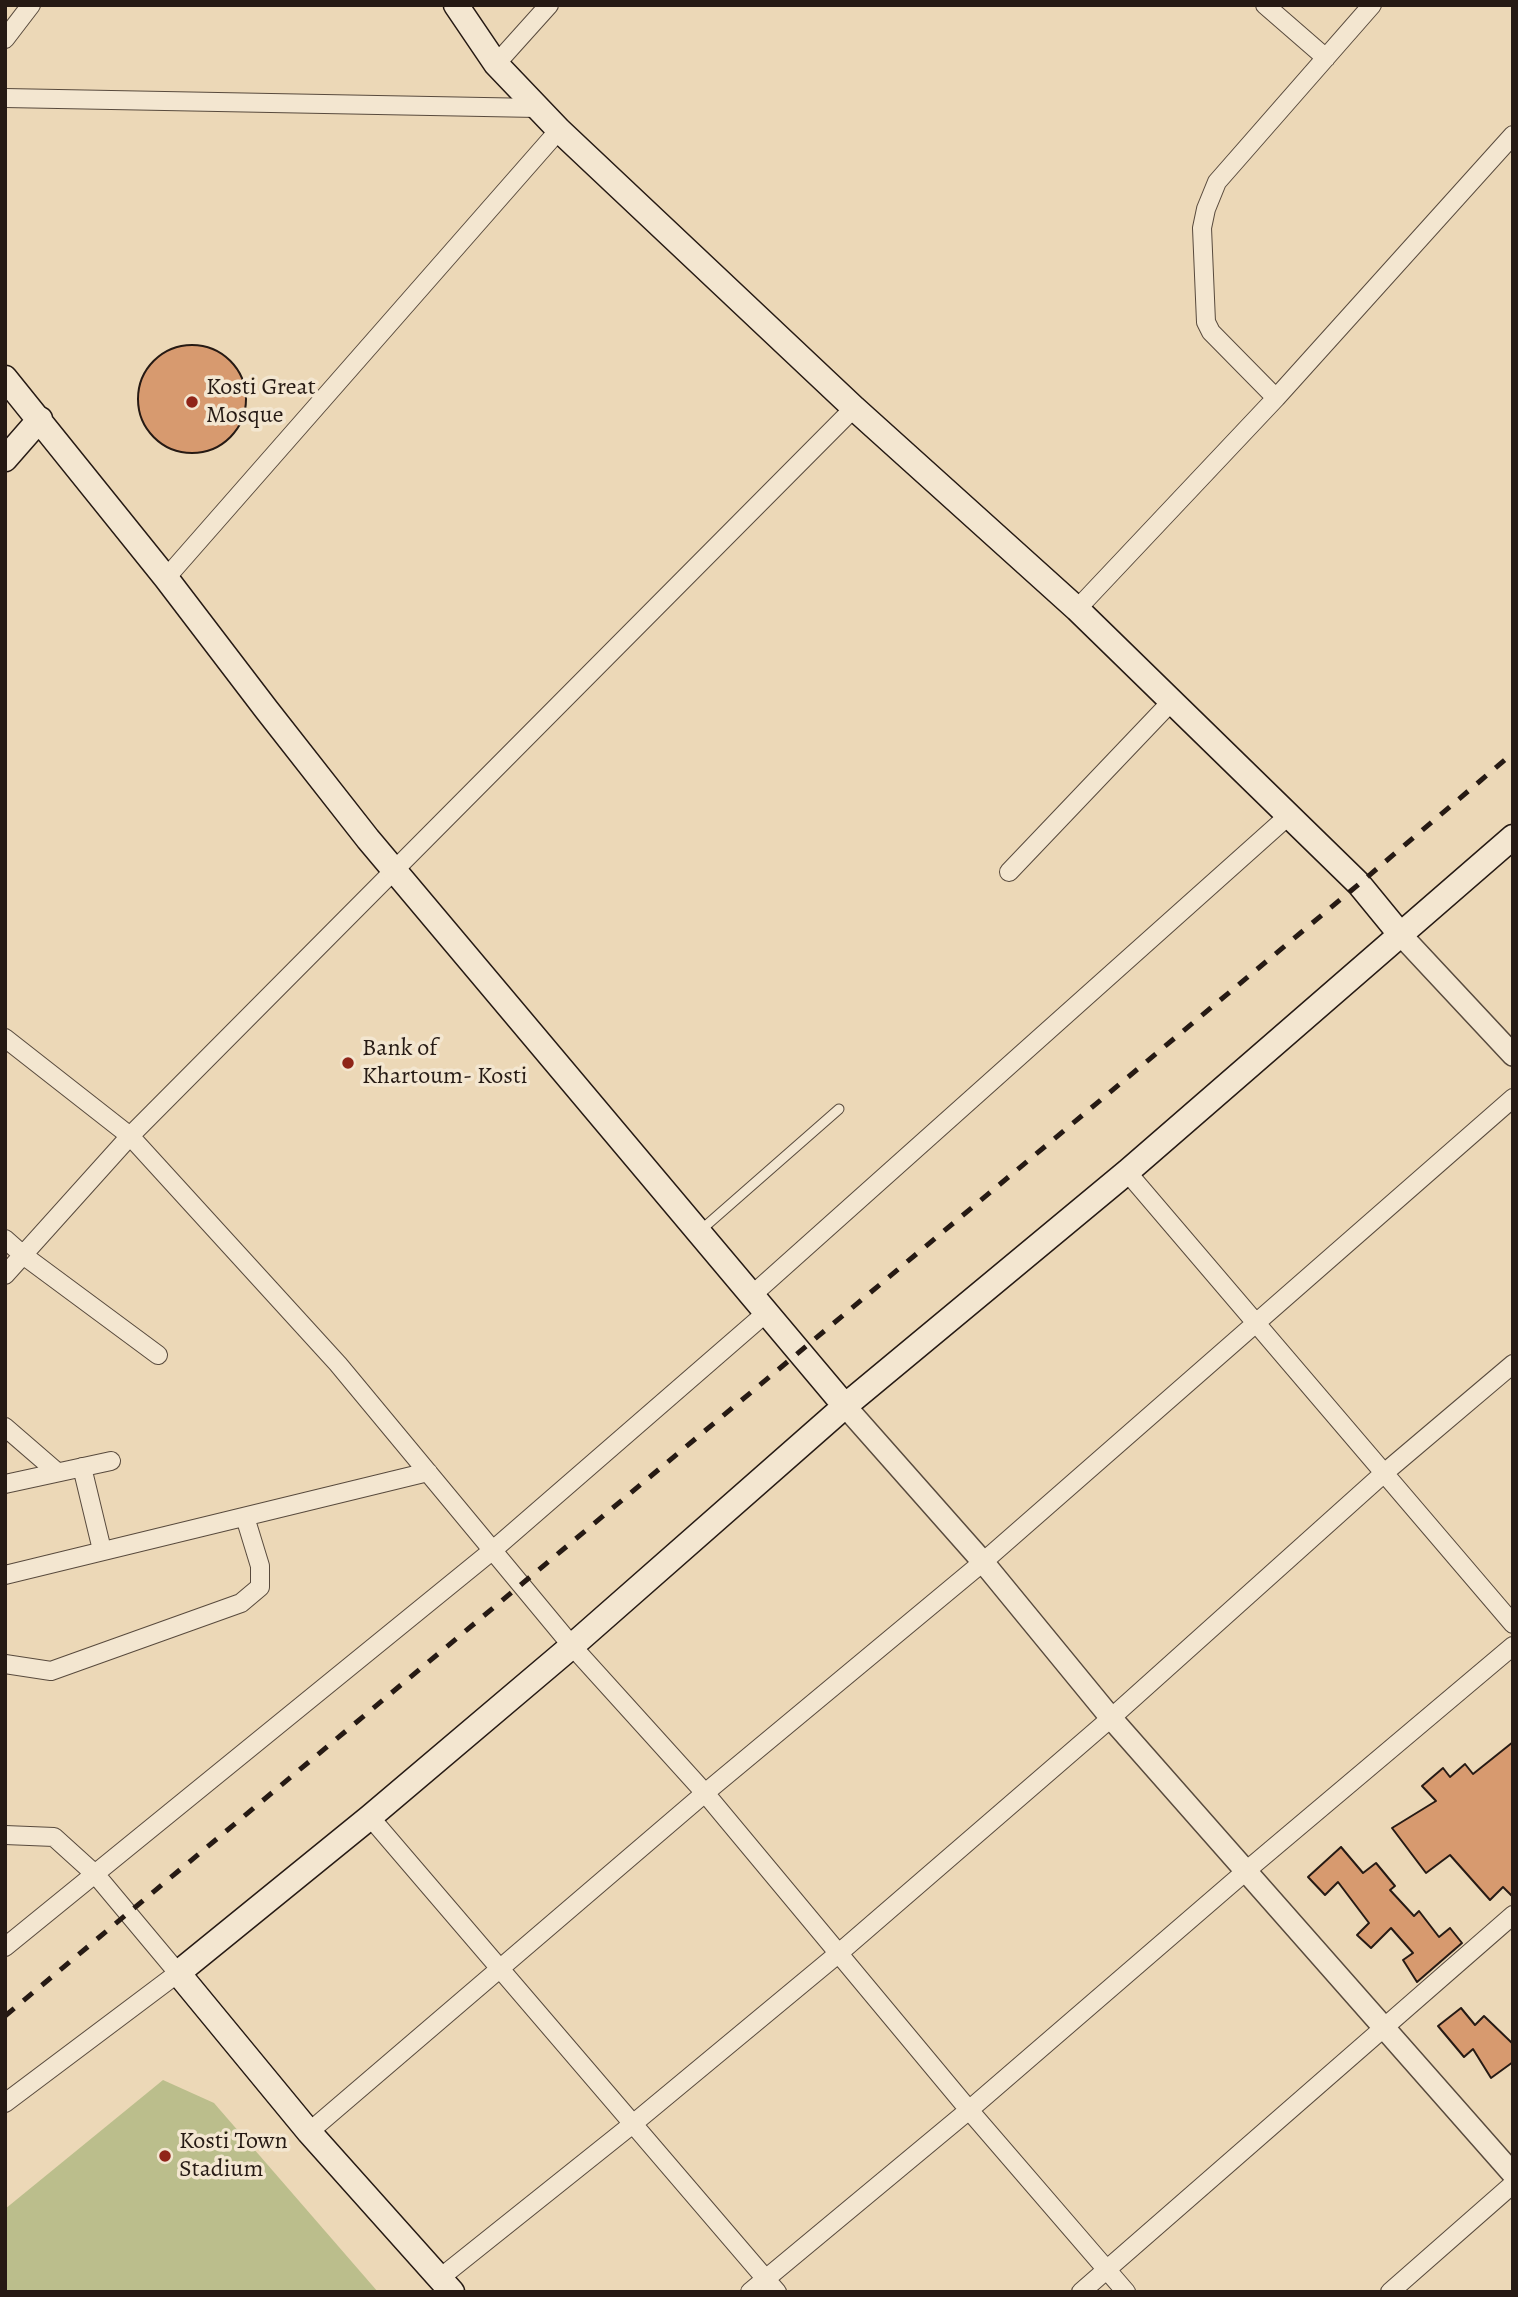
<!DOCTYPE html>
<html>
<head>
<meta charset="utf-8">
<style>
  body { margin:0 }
  #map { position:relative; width:1518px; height:2297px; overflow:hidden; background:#ecd8b7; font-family:Alegreya,serif }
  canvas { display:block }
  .frame { position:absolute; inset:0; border:7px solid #261a14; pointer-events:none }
</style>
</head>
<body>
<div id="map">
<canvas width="1518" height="2297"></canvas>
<div class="frame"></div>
</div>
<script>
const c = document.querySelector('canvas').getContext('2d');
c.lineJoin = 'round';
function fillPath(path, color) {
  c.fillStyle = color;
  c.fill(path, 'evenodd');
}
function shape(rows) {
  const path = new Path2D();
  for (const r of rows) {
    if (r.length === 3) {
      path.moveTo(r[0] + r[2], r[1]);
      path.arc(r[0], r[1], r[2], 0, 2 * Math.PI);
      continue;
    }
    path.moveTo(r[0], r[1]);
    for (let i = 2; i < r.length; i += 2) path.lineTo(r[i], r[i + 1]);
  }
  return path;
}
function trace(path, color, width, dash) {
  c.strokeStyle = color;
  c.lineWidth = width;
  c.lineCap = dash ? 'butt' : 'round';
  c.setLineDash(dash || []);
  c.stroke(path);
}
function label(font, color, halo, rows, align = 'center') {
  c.font = font + ' Alegreya,serif';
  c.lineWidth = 7;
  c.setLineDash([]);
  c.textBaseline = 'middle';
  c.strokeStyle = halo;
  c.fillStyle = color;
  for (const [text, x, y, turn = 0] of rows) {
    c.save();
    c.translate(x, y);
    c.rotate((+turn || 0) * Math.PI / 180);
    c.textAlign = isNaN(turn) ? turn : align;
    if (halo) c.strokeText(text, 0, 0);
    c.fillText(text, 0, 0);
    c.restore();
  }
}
fillPath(shape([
  [163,2080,214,2103,378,2292,5,2292,5,2209]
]), '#bbbe8c');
const building = shape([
  [192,399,54],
  [1513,1742,1513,1897,1503,1887,1490,1900,1450,1855,1426,1873,1392,1828,1436,1801,1422,1786,1443,1768,1450,1777,1465,1764,1473,1774,1513,1742],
  [1341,1847,1363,1873,1376,1863,1395,1886,1390,1890,1414,1916,1419,1911,1439,1937,1450,1928,1462,1943,1417,1982,1403,1960,1413,1953,1391,1928,1371,1948,1357,1935,1369,1923,1338,1882,1325,1895,1308,1877,1341,1847],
  [1461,2008,1475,2025,1484,2016,1513,2044,1513,2062,1491,2078,1473,2049,1464,2057,1438,2026,1461,2008]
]);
fillPath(building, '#d79a6f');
trace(building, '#261a14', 2);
const service = shape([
  [701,1230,839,1109]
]);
const minor = shape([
  [1265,5,1326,58],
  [5,39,31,5],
  [496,64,549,5],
  [5,98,537,108],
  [1276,398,1211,332,1206,322,1202,228,1206,209,1217,182,1372,5],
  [166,578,559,130],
  [1077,609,1276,398,1513,135],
  [1009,872,1171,702],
  [5,1038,130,1136,338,1364,572,1646,705,1793,969,2110,1126,2292],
  [1127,1172,1513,1624],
  [5,1239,23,1255,158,1355],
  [5,1275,130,1136,854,408],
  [751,1296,1287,817],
  [5,1427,57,1472],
  [82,1467,102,1550],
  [5,1484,111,1461],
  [5,1575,428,1472],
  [5,1664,51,1671,241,1603,260,1587,260,1566,245,1517],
  [370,1817,777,2292],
  [5,1835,54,1837,96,1875,178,1973,5,2103],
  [5,1947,493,1550,766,1313],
  [309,2132,705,1793,983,1562,1513,1098],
  [440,2278,634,2123,839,1953,1111,1718,1383,1474,1513,1364],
  [750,2292,969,2110,1246,1871,1513,1646],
  [1081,2292,1513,1915],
  [1390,2292,1513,2184]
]);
const tertiary = shape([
  [1400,934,1513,1055],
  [845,1406,983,1562,1111,1718,1513,2174]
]);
const secondary = shape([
  [456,5,496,64,559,130,854,408,1077,609,1359,884,1400,934],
  [5,378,166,578,266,709,368,839,845,1406],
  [5,459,40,419],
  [452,2292,309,2132,178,1973,370,1817,572,1646,845,1406,1127,1172,1513,837]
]);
trace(service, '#584a3d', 11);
trace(minor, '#584a3d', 20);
trace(tertiary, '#584a3d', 24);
trace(secondary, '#261a14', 27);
trace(service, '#f3e6d0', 9);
trace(minor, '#f3e6d0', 18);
trace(tertiary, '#f3e6d0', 21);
trace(secondary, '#f3e6d0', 24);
trace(shape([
  [5,2016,1359,884,1513,753]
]), '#261a14', 5, [12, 12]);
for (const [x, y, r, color] of [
  [192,402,7,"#8f2418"],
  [348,1063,7,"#8f2418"],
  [165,2156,7,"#8f2418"]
]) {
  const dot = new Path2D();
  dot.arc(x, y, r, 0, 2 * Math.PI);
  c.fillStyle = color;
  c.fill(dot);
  trace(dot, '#f3e6d0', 2.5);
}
label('24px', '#261a14', '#f3e6d0', [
  ["Kosti Great",206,388],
  ["Mosque",206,416],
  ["Bank of",362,1049],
  ["Khartoum- Kosti",362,1077],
  ["Kosti Town",179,2142],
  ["Stadium",179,2170]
], 'left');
</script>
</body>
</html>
